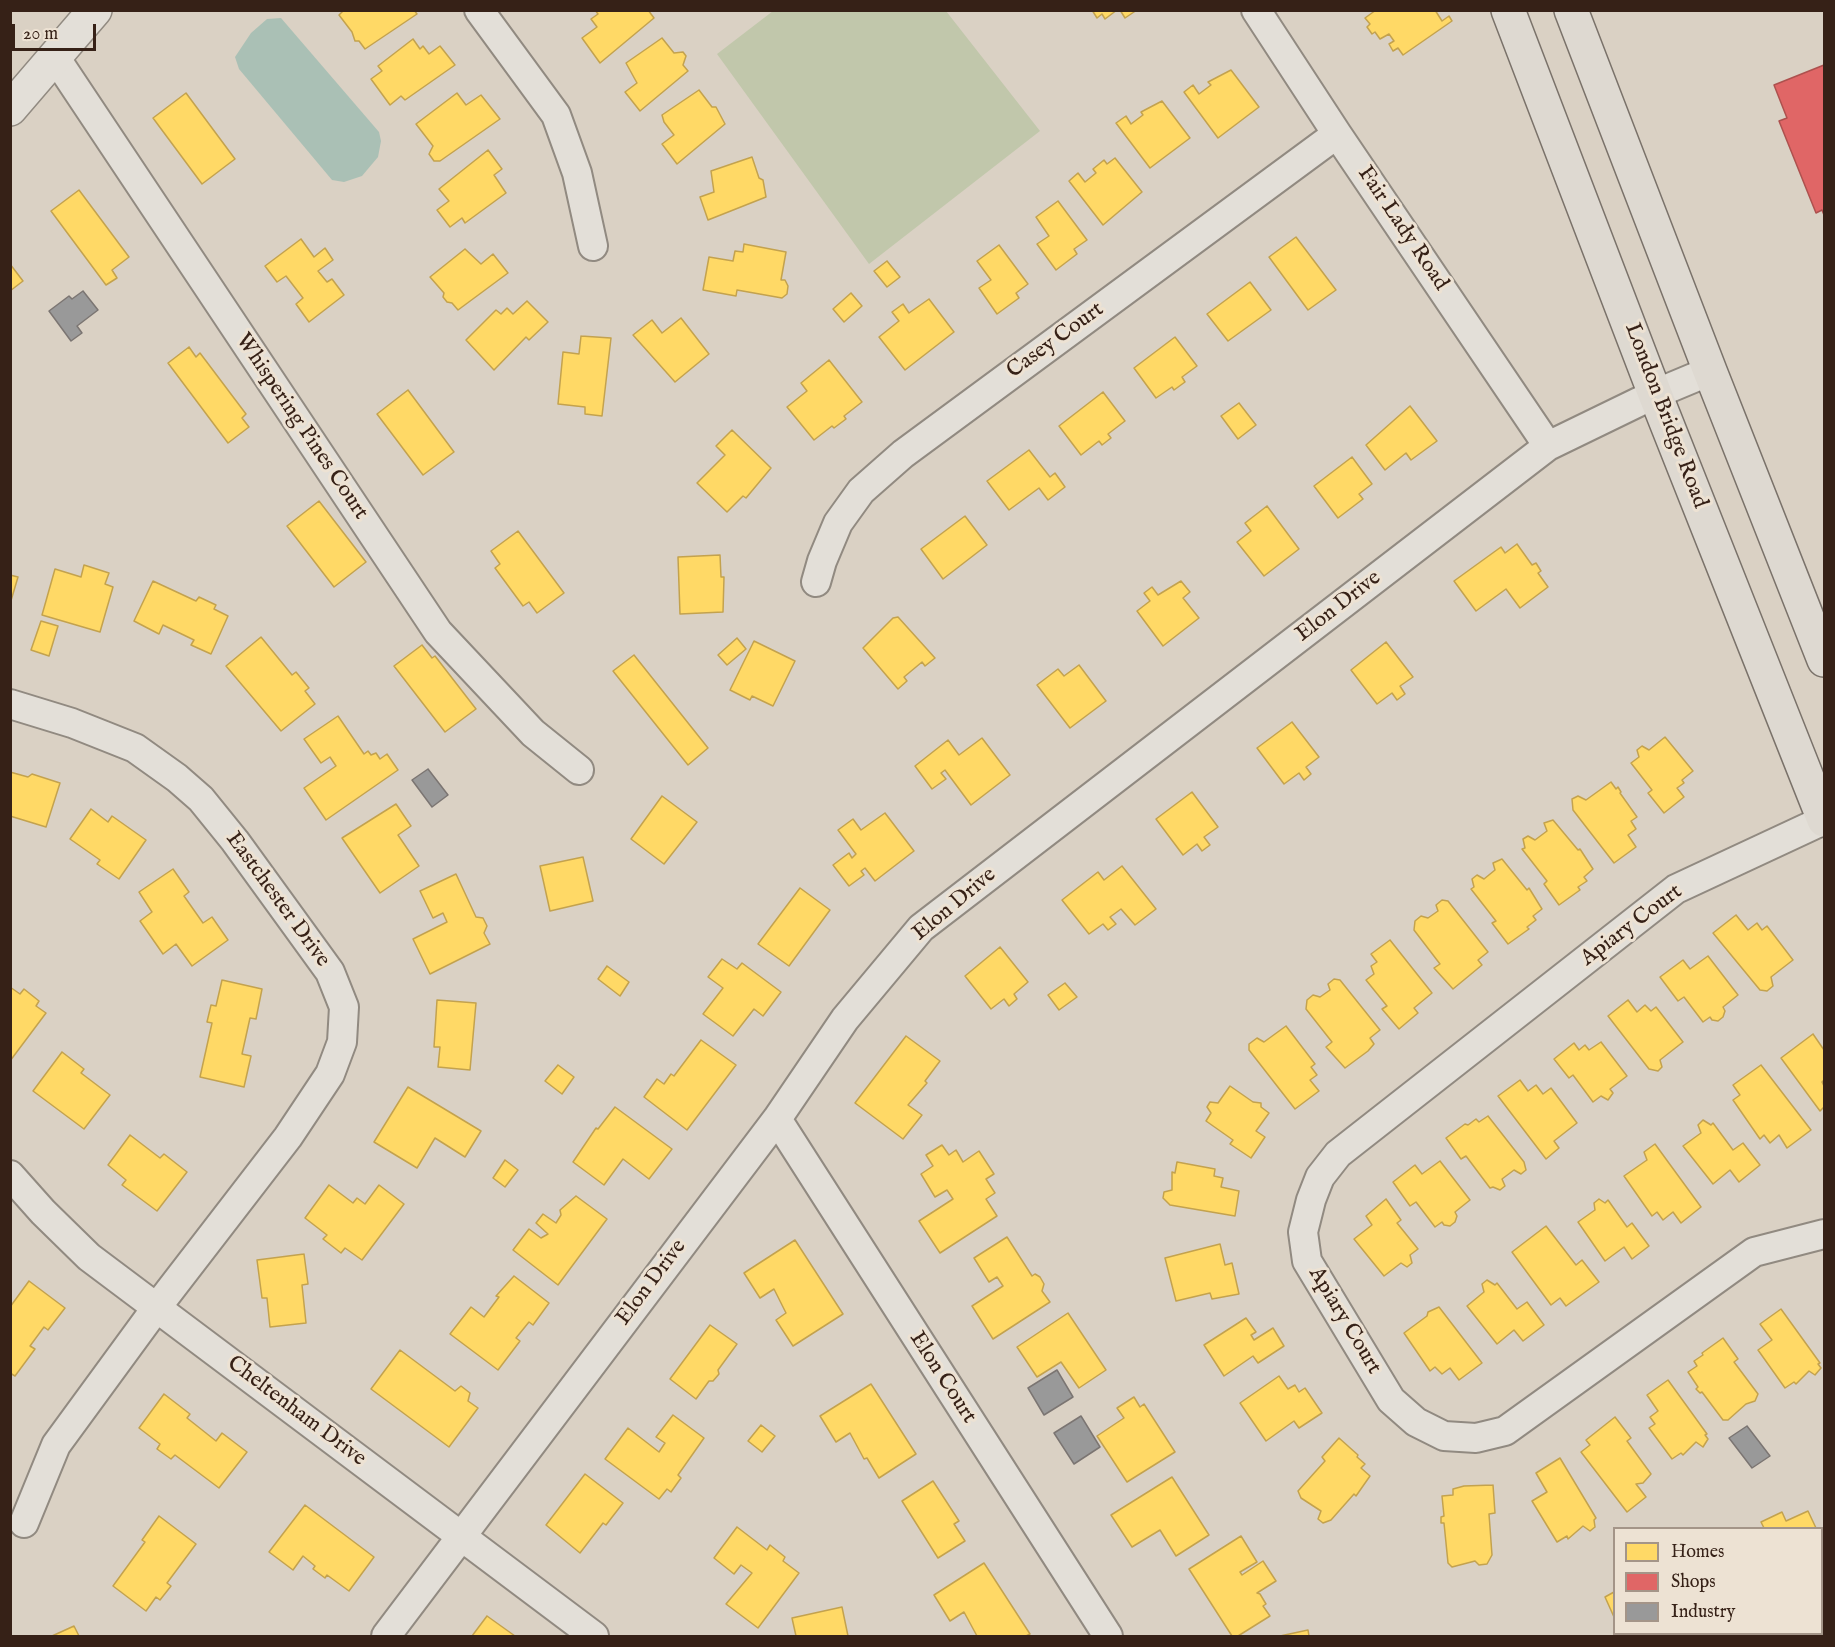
<!DOCTYPE html>
<html>
<head>
<meta charset="utf-8">
<style>
  body { margin:0 }
  #map { position:relative; width:1835px; height:1647px; overflow:hidden; background:#dad1c4; font-family:"IM FELL English",serif }
  canvas { display:block }
  .frame { position:absolute; inset:0; border:12px solid #362117; pointer-events:none }
  .legend { position:absolute; left:1613px; top:1527px; width:210px; height:108px; box-sizing:border-box; background:#ede2d3; border:2px solid #a49588; margin:0; padding:8px 10px; list-style:none; font-size:18px; color:#362117 }
  .legend li { display:flex; align-items:center; gap:12px; height:30px }
  .legend b { width:30px; border:2px solid #a49588 }
  .scale { position:absolute; left:12px; top:24px; width:84px; height:27px; box-sizing:border-box; border:3px solid #362117; border-top:0; padding-left:8px; font-size:18px; line-height:21px; white-space:nowrap; color:#362117; -webkit-text-stroke:4px #ede2d3; paint-order:stroke }
</style>
</head>
<body>
<div id="map">
<canvas width="1835" height="1647"></canvas>
<div class="frame"></div>
<ul class="legend">
<li><b style="height:16px;background:#ffd966"></b>Homes</li>
<li><b style="height:16px;background:#e06666"></b>Shops</li>
<li><b style="height:16px;background:#999"></b>Industry</li>
</ul>
<div class="scale">20 m</div>
</div>
<script>
const c = document.querySelector('canvas').getContext('2d');
c.lineJoin = 'round';
function fillPath(path, color) {
  c.fillStyle = color;
  c.fill(path, 'evenodd');
}
function shape(rows) {
  const path = new Path2D();
  for (const r of rows) {
    path.moveTo(r[0], r[1]);
    for (let i = 2; i < r.length; i += 2) path.lineTo(r[i], r[i + 1]);
  }
  return path;
}
function trace(path, color, width, dash) {
  c.strokeStyle = color;
  c.lineWidth = width;
  c.lineCap = dash ? 'butt' : 'round';
  c.setLineDash(dash || []);
  c.stroke(path);
}
function label(font, color, halo, rows, align = 'center') {
  c.font = font + ' "IM FELL English",serif';
  c.lineWidth = 6;
  c.setLineDash([]);
  c.textBaseline = 'middle';
  c.strokeStyle = halo;
  c.fillStyle = color;
  for (const [text, x, y, turn = 0] of rows) {
    c.save();
    c.translate(x, y);
    c.rotate((+turn || 0) * Math.PI / 180);
    c.textAlign = isNaN(turn) ? turn : align;
    if (halo) c.strokeText(text, 0, 0);
    c.fillText(text, 0, 0);
    c.restore();
  }
}
fillPath(shape([
  [773,11,946,11,1040,131,869,264,717,54]
]), '#c1c7ab');
fillPath(shape([
  [281,18,379,132,381,141,378,157,362,176,344,182,332,180,239,69,235,57,251,33,267,19]
]), '#aac0b5');
const homes = shape([
  [344,10,414,10,417,14,365,49,359,41,355,41,352,32,339,15,344,10],
  [595,10,648,10,654,18,600,63,582,38,597,27,591,19,598,14,595,10],
  [1092,10,1117,10,1105,19,1102,14,1097,18,1092,10],
  [1120,10,1137,10,1125,18,1120,10],
  [1376,10,1435,10,1442,21,1449,16,1452,21,1403,55,1398,48,1393,51,1389,44,1394,41,1389,34,1380,39,1375,32,1372,34,1367,27,1370,24,1365,18,1376,10],
  [662,38,674,53,683,52,686,56,683,65,688,71,640,111,625,92,637,83,626,63,662,38],
  [413,39,420,49,423,46,429,54,440,46,455,65,405,100,401,96,390,105,371,79,382,71,378,66,413,39],
  [1231,70,1259,107,1218,138,1184,92,1193,85,1199,94,1211,85,1208,82,1231,70],
  [699,90,712,107,716,107,725,124,677,164,662,144,674,135,664,122,662,115,699,90],
  [186,93,235,159,202,184,153,118,186,93],
  [457,93,466,105,481,95,500,119,440,161,434,161,429,154,433,146,416,124,457,93],
  [1162,101,1190,138,1150,168,1116,123,1126,116,1131,124,1143,115,1141,112,1162,101],
  [488,150,502,169,494,175,506,193,465,223,462,218,450,227,437,210,449,201,439,189,488,150],
  [752,157,759,178,763,180,766,197,708,220,700,197,714,192,711,171,752,157],
  [1115,158,1142,192,1103,225,1069,181,1078,173,1085,182,1096,173,1093,169,1104,160,1107,164,1115,158],
  [79,190,129,257,112,270,117,278,106,285,51,211,79,190],
  [1058,201,1087,240,1074,249,1077,254,1056,270,1037,244,1049,236,1036,217,1058,201],
  [1296,237,1336,290,1308,310,1269,257,1296,237],
  [301,239,314,257,325,248,333,260,318,271,327,282,332,279,344,295,309,322,296,304,303,298,286,276,277,282,265,266,301,239],
  [744,244,786,252,781,280,785,280,788,286,787,294,782,298,737,290,736,296,703,290,709,257,733,261,735,251,743,252,744,244],
  [999,245,1028,284,1016,293,1019,298,997,314,979,288,991,280,977,261,999,245],
  [465,249,481,264,493,254,508,273,458,310,452,303,447,302,443,297,444,293,430,277,465,249],
  [887,261,900,277,887,287,874,271,887,261],
  [10,264,23,281,10,291,10,264],
  [1250,282,1271,310,1228,341,1207,314,1250,282],
  [851,293,862,306,844,322,833,309,851,293],
  [929,299,954,332,905,370,879,337,899,321,892,312,903,304,909,313,929,299],
  [527,301,548,322,529,340,526,337,494,370,466,340,496,310,501,314,507,308,513,314,527,301],
  [681,318,709,354,675,382,633,335,652,320,662,333,681,318],
  [581,336,611,338,602,416,585,414,585,407,558,404,563,352,579,354,581,336],
  [1175,337,1197,366,1182,377,1185,382,1174,390,1172,387,1156,398,1134,368,1175,337],
  [189,347,196,357,200,353,246,414,242,418,249,427,228,443,168,363,189,347],
  [829,360,862,402,844,416,846,419,834,428,832,426,814,440,787,407,807,391,801,383,829,360],
  [408,390,454,452,423,475,377,414,408,390],
  [1103,392,1125,421,1108,434,1111,438,1102,445,1099,441,1081,455,1059,426,1103,392],
  [1239,403,1256,425,1238,439,1221,416,1239,403],
  [1410,406,1437,441,1411,460,1406,453,1385,470,1366,445,1410,406],
  [732,430,771,468,746,498,743,496,727,512,697,483,725,455,716,446,732,430],
  [1029,450,1050,477,1055,473,1065,487,1048,500,1039,488,1009,510,987,481,1029,450],
  [1352,457,1372,484,1359,494,1363,499,1338,518,1314,486,1352,457],
  [319,501,366,562,334,587,287,526,319,501],
  [1267,506,1299,549,1264,576,1237,542,1251,531,1245,523,1267,506],
  [965,516,987,545,943,579,921,549,965,516],
  [518,531,564,593,537,613,529,602,523,606,495,568,500,564,491,551,518,531],
  [1517,544,1532,565,1536,563,1541,571,1538,573,1548,587,1520,608,1506,589,1476,611,1454,581,1501,547,1505,553,1517,544],
  [720,555,721,577,724,577,723,612,680,614,678,557,720,555],
  [84,565,109,573,105,584,113,587,100,632,42,615,55,569,81,577,84,565],
  [10,575,18,577,10,604,10,575],
  [153,581,196,601,199,597,216,605,214,609,228,616,211,654,191,645,194,640,163,625,159,634,134,621,153,581],
  [1181,581,1190,592,1183,598,1199,618,1163,646,1137,611,1150,601,1144,593,1152,587,1158,595,1181,581],
  [898,617,935,658,925,666,922,662,904,677,907,681,898,689,863,648,893,618,898,617],
  [41,621,58,626,49,656,31,650,41,621],
  [261,637,292,675,296,672,309,688,305,691,315,704,281,731,226,666,261,637],
  [737,638,746,649,727,665,718,655,737,638],
  [754,641,795,661,773,706,752,696,750,700,730,690,754,641],
  [1386,642,1413,677,1400,686,1405,694,1397,700,1392,693,1377,704,1351,670,1386,642],
  [422,645,432,658,435,656,476,709,445,732,394,666,422,645],
  [634,655,708,748,688,765,613,671,634,655],
  [1079,665,1106,701,1070,728,1037,685,1058,669,1064,676,1079,665],
  [338,716,364,754,368,751,371,755,376,753,380,759,387,754,398,770,326,820,304,788,336,766,330,757,321,763,304,739,338,716],
  [1292,722,1319,757,1306,767,1311,774,1304,780,1299,773,1284,784,1257,748,1292,722],
  [1665,737,1693,771,1682,780,1684,783,1677,788,1684,797,1664,813,1648,793,1652,790,1631,763,1639,757,1637,750,1642,746,1649,750,1665,737],
  [982,738,1010,775,971,805,945,770,941,773,946,779,932,789,915,766,948,740,959,755,982,738],
  [10,772,28,777,32,774,60,783,46,827,10,816,10,772],
  [1611,782,1616,789,1618,787,1621,792,1620,793,1637,817,1631,821,1636,829,1628,835,1636,847,1614,863,1573,810,1572,799,1578,796,1586,800,1611,782],
  [1192,792,1218,827,1204,837,1210,845,1202,851,1197,844,1183,855,1156,819,1192,792],
  [662,796,697,822,664,864,631,839,662,796],
  [396,804,411,826,398,835,419,866,380,893,342,838,396,804],
  [91,809,108,822,112,816,146,840,119,879,97,864,100,860,70,839,91,809],
  [885,813,914,851,875,881,865,868,861,871,864,875,849,886,833,865,849,853,852,858,856,854,838,830,853,819,861,830,885,813],
  [1553,820,1578,850,1580,849,1593,869,1584,877,1587,881,1578,887,1580,890,1559,905,1544,884,1547,881,1522,849,1525,848,1523,839,1528,836,1535,840,1547,831,1544,823,1553,820],
  [583,857,593,901,550,911,540,866,583,857],
  [1502,859,1527,890,1529,888,1542,909,1533,916,1536,920,1527,927,1529,929,1508,944,1492,923,1496,921,1471,889,1474,887,1472,879,1477,875,1484,879,1495,870,1493,863,1502,859],
  [1122,866,1156,909,1135,925,1121,909,1110,917,1116,924,1108,930,1103,924,1089,934,1062,900,1098,872,1104,880,1122,866],
  [173,869,189,892,184,896,203,923,212,917,228,940,192,966,176,944,163,954,140,921,152,912,139,892,173,869],
  [456,874,476,917,483,918,487,926,484,933,490,944,430,974,413,939,447,922,443,913,433,918,420,891,456,874],
  [800,888,830,910,789,966,758,944,800,888],
  [1442,900,1448,901,1488,952,1478,960,1482,965,1453,989,1434,968,1440,964,1414,930,1415,921,1421,916,1428,918,1438,911,1436,905,1442,900],
  [1736,915,1748,930,1757,923,1762,930,1767,926,1793,960,1771,977,1773,986,1767,991,1760,990,1713,933,1736,915],
  [1390,940,1432,993,1414,1008,1418,1013,1399,1029,1382,1009,1387,1006,1366,980,1374,974,1371,966,1377,962,1371,954,1390,940],
  [1000,947,1028,982,1014,994,1017,999,1009,1006,1004,999,991,1009,965,976,1000,947],
  [1708,956,1738,995,1723,1007,1725,1011,1723,1017,1718,1021,1712,1020,1710,1017,1703,1022,1684,997,1678,1001,1660,977,1683,960,1690,969,1708,956],
  [722,959,737,969,742,963,781,992,763,1016,754,1009,733,1036,703,1014,723,988,708,977,722,959],
  [607,966,629,982,620,996,598,979,607,966],
  [1334,979,1340,980,1380,1030,1370,1038,1374,1044,1368,1051,1345,1068,1326,1047,1332,1042,1306,1009,1307,1000,1313,995,1320,997,1330,990,1328,984,1334,979],
  [222,980,262,989,256,1019,250,1018,242,1054,251,1056,244,1087,200,1077,212,1023,207,1022,211,1005,216,1006,222,980],
  [1065,983,1077,997,1059,1010,1048,995,1065,983],
  [10,987,20,994,24,989,39,1001,36,1006,46,1013,10,1061,10,987],
  [437,1000,476,1003,470,1070,438,1067,440,1047,434,1047,437,1000],
  [1628,1000,1637,1012,1645,1005,1651,1011,1656,1007,1683,1042,1660,1060,1662,1067,1658,1071,1649,1069,1608,1016,1628,1000],
  [1286,1026,1315,1064,1311,1067,1317,1075,1310,1080,1319,1091,1295,1109,1249,1050,1249,1044,1257,1038,1264,1042,1286,1026],
  [1813,1034,1824,1050,1824,1080,1822,1082,1824,1086,1824,1107,1820,1111,1781,1058,1813,1034],
  [906,1036,940,1061,925,1081,927,1083,908,1105,922,1115,903,1139,855,1103,906,1036],
  [701,1040,736,1065,687,1130,644,1097,657,1079,664,1084,671,1074,674,1076,701,1040],
  [1601,1042,1627,1076,1610,1089,1613,1093,1608,1100,1601,1096,1593,1102,1573,1075,1569,1078,1554,1059,1574,1043,1579,1050,1585,1045,1589,1050,1601,1042],
  [62,1052,84,1069,81,1073,110,1095,84,1129,33,1091,62,1052],
  [558,1065,574,1077,562,1094,545,1081,558,1065],
  [1761,1065,1811,1130,1787,1148,1779,1135,1770,1143,1764,1135,1760,1139,1733,1100,1740,1095,1733,1085,1761,1065],
  [1520,1080,1528,1091,1536,1085,1543,1094,1551,1088,1577,1123,1554,1141,1559,1148,1546,1159,1498,1096,1520,1080],
  [1230,1086,1253,1102,1261,1103,1261,1107,1269,1113,1256,1131,1265,1137,1251,1158,1230,1144,1233,1140,1206,1121,1211,1113,1207,1107,1210,1102,1218,1103,1230,1086],
  [408,1087,481,1131,465,1157,435,1138,417,1168,374,1142,408,1087],
  [615,1107,672,1149,649,1179,623,1159,604,1185,573,1162,596,1128,598,1129,615,1107],
  [1488,1116,1524,1162,1526,1170,1521,1174,1514,1170,1502,1179,1505,1186,1500,1190,1493,1187,1490,1188,1466,1156,1461,1159,1446,1138,1465,1124,1468,1125,1476,1119,1479,1122,1488,1116],
  [1703,1120,1711,1125,1713,1123,1733,1150,1743,1143,1760,1165,1739,1182,1730,1170,1713,1184,1683,1146,1701,1133,1698,1125,1703,1120],
  [130,1135,160,1158,164,1154,187,1172,157,1211,122,1185,126,1180,108,1165,130,1135],
  [1655,1144,1701,1207,1681,1223,1673,1212,1663,1220,1657,1212,1652,1216,1624,1176,1647,1160,1644,1152,1655,1144],
  [942,1145,949,1155,956,1150,963,1162,979,1151,994,1174,986,1179,995,1193,986,1199,997,1216,940,1253,919,1221,953,1199,947,1190,935,1197,921,1174,933,1166,926,1155,942,1145],
  [505,1160,518,1170,505,1187,493,1178,505,1160],
  [1440,1161,1470,1200,1455,1212,1457,1216,1455,1222,1450,1226,1444,1225,1442,1222,1435,1227,1416,1202,1410,1206,1393,1182,1415,1165,1422,1174,1440,1161],
  [1177,1162,1215,1169,1214,1176,1223,1178,1221,1187,1239,1191,1235,1216,1170,1205,1163,1198,1164,1192,1172,1190,1172,1172,1175,1173,1177,1162],
  [329,1185,353,1203,357,1198,365,1204,379,1185,404,1204,362,1260,345,1248,341,1253,323,1239,327,1235,305,1218,329,1185],
  [576,1196,607,1219,558,1285,513,1250,529,1229,541,1238,548,1234,536,1223,543,1214,556,1223,561,1215,560,1210,576,1196],
  [1386,1199,1401,1220,1397,1223,1418,1249,1410,1255,1412,1263,1407,1267,1401,1263,1384,1276,1354,1239,1372,1225,1366,1216,1386,1199],
  [1599,1199,1605,1203,1608,1200,1627,1227,1632,1223,1649,1246,1632,1259,1624,1247,1605,1261,1578,1222,1595,1210,1594,1203,1599,1199],
  [1546,1226,1576,1265,1582,1260,1599,1282,1566,1306,1560,1298,1551,1305,1512,1252,1546,1226],
  [1007,1237,1032,1276,1035,1274,1040,1277,1044,1284,1042,1291,1050,1302,993,1339,972,1306,1003,1286,997,1277,989,1282,974,1258,1007,1237],
  [795,1240,843,1314,793,1346,776,1320,786,1313,774,1289,760,1298,744,1273,795,1240],
  [1220,1244,1225,1265,1232,1263,1239,1294,1212,1299,1210,1293,1176,1301,1165,1258,1220,1244],
  [304,1254,308,1284,302,1285,306,1323,270,1327,267,1298,262,1298,257,1260,304,1254],
  [514,1276,549,1303,533,1325,529,1322,516,1338,520,1341,498,1370,450,1334,471,1307,484,1317,499,1297,496,1296,514,1276],
  [1487,1280,1495,1285,1497,1283,1517,1309,1527,1302,1544,1325,1523,1341,1514,1330,1497,1344,1467,1306,1484,1292,1482,1284,1487,1280],
  [29,1281,65,1308,48,1330,44,1327,30,1346,35,1349,15,1376,10,1373,10,1307,29,1281],
  [1439,1307,1482,1363,1459,1380,1450,1368,1442,1374,1435,1367,1430,1371,1404,1333,1427,1316,1428,1312,1439,1307],
  [1781,1309,1820,1363,1818,1364,1821,1368,1815,1375,1809,1371,1796,1384,1794,1382,1785,1388,1758,1350,1772,1340,1760,1324,1781,1309],
  [1068,1313,1106,1370,1079,1388,1061,1362,1037,1377,1017,1347,1068,1313],
  [1246,1318,1256,1332,1251,1335,1254,1340,1273,1328,1284,1346,1258,1363,1253,1356,1224,1376,1204,1345,1246,1318],
  [710,1325,737,1344,718,1370,719,1374,713,1381,709,1381,696,1399,670,1379,710,1325],
  [1723,1338,1738,1359,1734,1362,1758,1394,1755,1401,1746,1404,1728,1420,1723,1420,1702,1392,1700,1393,1696,1389,1698,1387,1688,1372,1697,1366,1694,1361,1703,1355,1702,1353,1723,1338],
  [400,1350,455,1391,461,1386,470,1393,468,1401,478,1408,449,1447,371,1389,400,1350],
  [1279,1376,1288,1389,1295,1385,1299,1392,1305,1388,1322,1413,1299,1428,1294,1421,1266,1441,1240,1403,1279,1376],
  [1668,1380,1707,1434,1705,1435,1708,1439,1703,1447,1696,1442,1683,1455,1681,1453,1672,1459,1649,1428,1655,1424,1650,1417,1658,1411,1647,1395,1668,1380],
  [871,1384,916,1454,879,1478,867,1458,864,1459,850,1433,836,1442,820,1416,871,1384],
  [164,1394,190,1414,187,1418,216,1441,222,1433,247,1452,219,1488,175,1455,171,1459,157,1449,160,1444,139,1428,164,1394],
  [1134,1397,1140,1407,1144,1404,1175,1452,1127,1482,1097,1436,1124,1418,1117,1408,1134,1397],
  [673,1415,704,1438,678,1475,681,1478,671,1492,667,1489,659,1499,605,1459,628,1428,659,1452,665,1443,656,1437,673,1415],
  [1615,1417,1631,1438,1627,1441,1651,1474,1643,1483,1636,1484,1646,1497,1627,1512,1581,1452,1590,1445,1586,1440,1615,1417],
  [761,1425,775,1436,762,1452,748,1441,761,1425],
  [1339,1438,1358,1455,1357,1457,1365,1464,1361,1468,1370,1476,1356,1496,1354,1494,1331,1520,1323,1523,1318,1519,1321,1511,1301,1498,1298,1491,1325,1461,1322,1457,1339,1438],
  [1560,1458,1596,1518,1594,1520,1595,1527,1590,1531,1583,1526,1568,1539,1567,1536,1557,1542,1532,1501,1547,1492,1536,1473,1560,1458],
  [585,1474,623,1503,606,1525,603,1523,580,1553,546,1525,585,1474],
  [1172,1477,1209,1535,1176,1556,1160,1530,1132,1547,1111,1515,1172,1477],
  [933,1481,959,1521,954,1524,965,1541,938,1558,902,1501,933,1481],
  [1493,1485,1495,1513,1489,1514,1492,1555,1487,1564,1479,1565,1475,1561,1452,1567,1448,1563,1444,1523,1441,1523,1441,1517,1444,1516,1442,1496,1453,1495,1453,1489,1464,1486,1493,1485],
  [305,1505,374,1557,349,1591,327,1575,325,1578,313,1569,315,1566,303,1556,293,1570,269,1552,305,1505],
  [1808,1511,1816,1528,1764,1528,1761,1522,1782,1512,1786,1521,1808,1511],
  [159,1516,196,1544,167,1583,171,1586,160,1600,156,1597,146,1611,113,1586,145,1542,142,1540,159,1516],
  [737,1527,767,1550,770,1545,785,1557,783,1561,799,1573,758,1628,726,1604,752,1573,741,1565,734,1574,714,1558,737,1527],
  [1241,1536,1257,1562,1240,1572,1242,1575,1263,1561,1276,1581,1257,1593,1260,1594,1266,1604,1263,1606,1270,1616,1238,1636,1232,1636,1189,1569,1241,1536],
  [1822,1541,1824,1547,1824,1561,1822,1563,1822,1541],
  [984,1563,1030,1634,1026,1636,977,1636,964,1612,950,1621,934,1595,984,1563],
  [1614,1592,1614,1617,1605,1597,1614,1592],
  [842,1607,848,1636,796,1636,792,1618,842,1607],
  [487,1616,515,1636,472,1636,487,1616],
  [74,1626,79,1636,52,1636,74,1626],
  [1308,1630,1309,1636,1280,1636,1308,1630],
  [1622,1634,1657,1634,1651,1636,1624,1636,1622,1634]
]);
fillPath(homes, '#ffd966');
trace(homes, '#c3a24e', 1.5);
const shops = shape([
  [1824,65,1824,215,1822,210,1816,213,1779,121,1787,118,1774,85,1824,65]
]);
fillPath(shops, '#e06666');
trace(shops, '#ad514e', 1.5);
const industry = shape([
  [83,291,98,310,77,326,82,333,71,341,49,311,69,296,72,299,83,291],
  [428,769,448,795,432,807,412,780,428,769],
  [1057,1370,1073,1397,1044,1415,1028,1388,1057,1370],
  [1081,1416,1100,1447,1074,1464,1054,1433,1081,1416],
  [1747,1426,1770,1456,1752,1468,1729,1438,1747,1426]
]);
fillPath(industry, '#999');
trace(industry, '#7b7572', 1.5);
const minor = shape([
  [479,10,556,115,577,173,593,246],
  [1256,10,1337,134,1548,446],
  [55,57,438,632,533,733,579,770],
  [816,582,822,561,838,523,861,491,903,454,1337,134],
  [10,704,72,723,135,748,177,778,201,799,235,841,330,972,344,1007,342,1042,330,1074,288,1137,157,1307,56,1445,24,1523],
  [1824,820,1676,889,1338,1154,1320,1177,1311,1200,1303,1232,1307,1261,1391,1400,1416,1422,1444,1436,1476,1438,1505,1431,1754,1252,1824,1234],
  [777,1119,1108,1636],
  [10,1175,43,1212,89,1257,594,1636],
  [386,1636,777,1119,845,1019,921,928,1548,446,1655,394,1710,371],
  [1814,1636,1820,1634]
]);
const tertiary = shape([
  [10,109,95,10]
]);
const primary = shape([
  [1508,10,1655,394,1824,820],
  [1571,10,1710,371,1824,660]
]);
trace(minor, '#918a81', 32);
trace(tertiary, '#918a81', 36);
trace(primary, '#7a726a', 36);
trace(minor, '#e3dfd8', 28);
trace(tertiary, '#e3dfd8', 33);
trace(primary, '#ded9d1', 33);
label('22px', '#362117', '#ede2d3', [
  ["Fair Lady Road",1402,229,56],
  ["Casey Court",1056,341,-36],
  ["London Bridge Road",1665,416,69],
  ["Whispering Pines Court",301,427,56],
  ["Elon Drive",1339,607,-38],
  ["Eastchester Drive",277,900,54],
  ["Elon Drive",955,905,-40],
  ["Apiary Court",1632,926,-37],
  ["Elon Drive",652,1283,-53],
  ["Apiary Court",1344,1321,59],
  ["Elon Court",942,1378,57],
  ["Cheltenham Drive",296,1412,37]
]);
</script>
</body>
</html>
